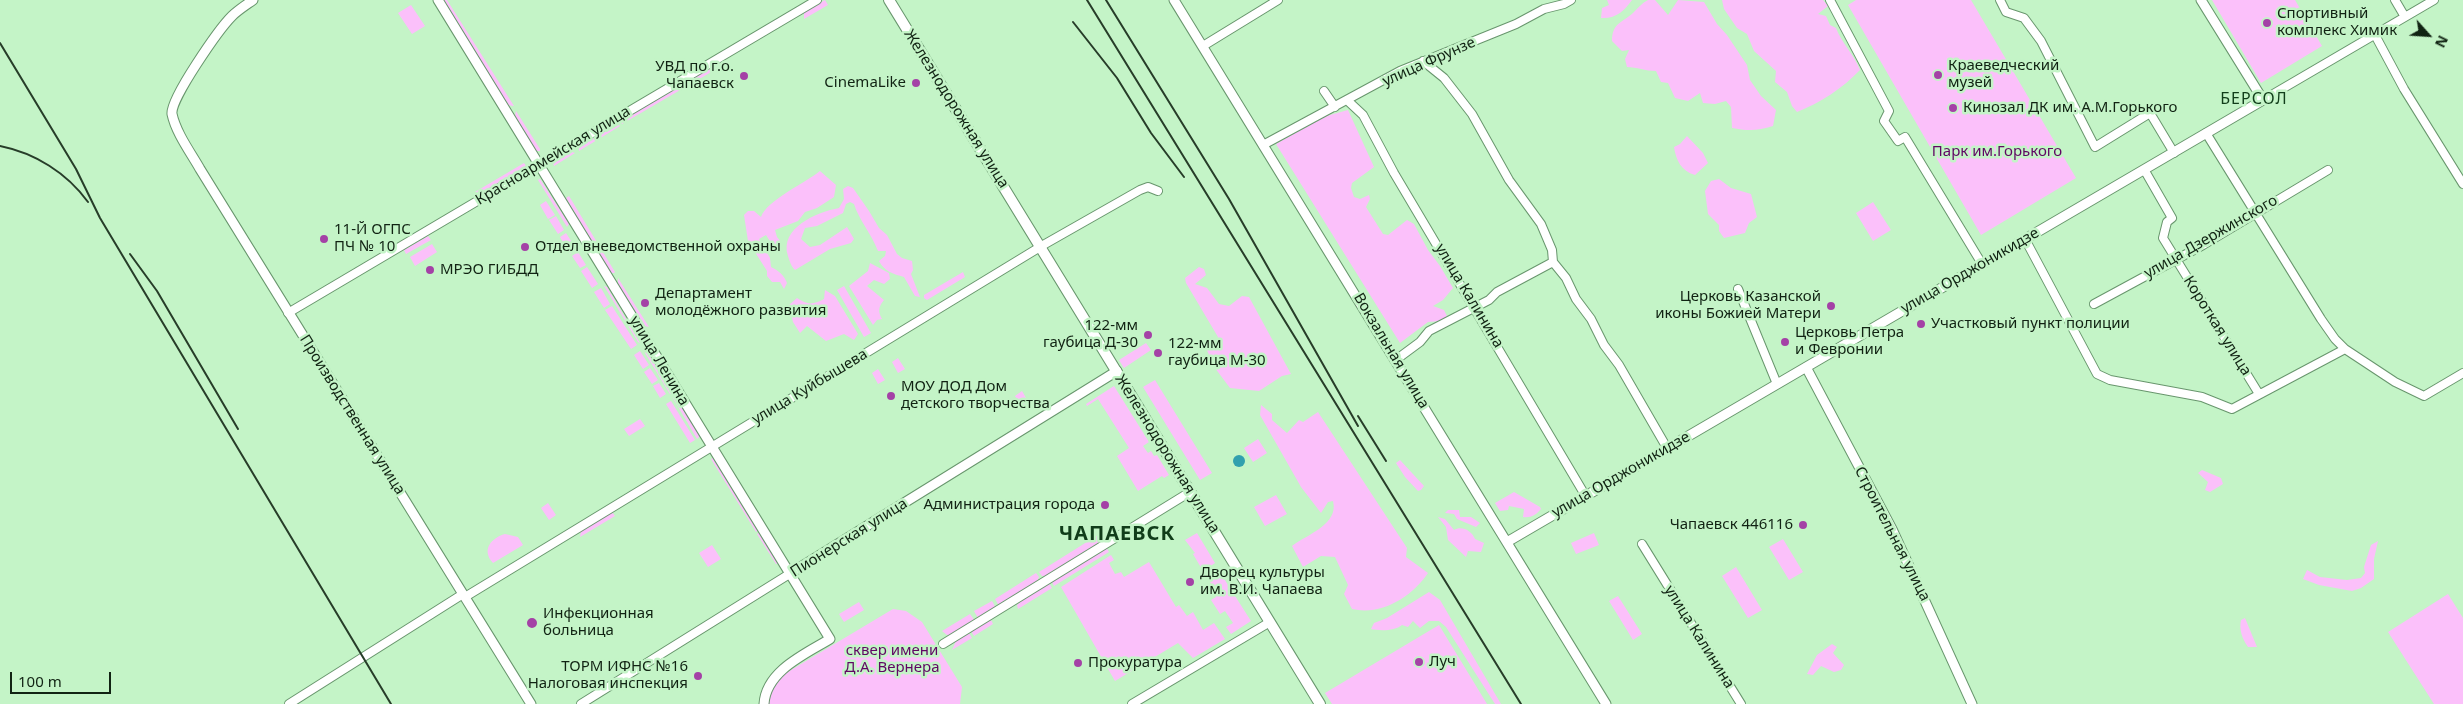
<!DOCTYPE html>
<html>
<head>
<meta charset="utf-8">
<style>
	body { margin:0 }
	#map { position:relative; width:2463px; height:704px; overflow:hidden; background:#c4f4c7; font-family:"Noto Sans",sans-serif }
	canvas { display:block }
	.north { position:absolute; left:2403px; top:10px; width:50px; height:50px; -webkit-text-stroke:4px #c4f4c7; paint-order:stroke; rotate:116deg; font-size:14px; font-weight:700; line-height:20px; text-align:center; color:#112313 }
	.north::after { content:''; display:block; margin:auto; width:18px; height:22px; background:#112313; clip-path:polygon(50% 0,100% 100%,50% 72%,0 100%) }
	.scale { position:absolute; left:10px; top:672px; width:101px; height:22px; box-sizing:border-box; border:2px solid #112313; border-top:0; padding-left:6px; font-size:15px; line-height:18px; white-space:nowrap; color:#112313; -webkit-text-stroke:4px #c4f4c7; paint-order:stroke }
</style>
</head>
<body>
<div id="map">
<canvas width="2463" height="704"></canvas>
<div class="north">N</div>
<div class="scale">100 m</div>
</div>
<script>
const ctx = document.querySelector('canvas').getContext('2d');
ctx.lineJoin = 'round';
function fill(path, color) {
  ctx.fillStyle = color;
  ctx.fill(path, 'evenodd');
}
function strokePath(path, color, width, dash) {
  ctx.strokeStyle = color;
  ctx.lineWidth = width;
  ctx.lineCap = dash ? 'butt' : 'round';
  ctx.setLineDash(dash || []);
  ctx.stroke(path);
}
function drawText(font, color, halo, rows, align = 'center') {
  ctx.font = font + ' "Noto Sans",sans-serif';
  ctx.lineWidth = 5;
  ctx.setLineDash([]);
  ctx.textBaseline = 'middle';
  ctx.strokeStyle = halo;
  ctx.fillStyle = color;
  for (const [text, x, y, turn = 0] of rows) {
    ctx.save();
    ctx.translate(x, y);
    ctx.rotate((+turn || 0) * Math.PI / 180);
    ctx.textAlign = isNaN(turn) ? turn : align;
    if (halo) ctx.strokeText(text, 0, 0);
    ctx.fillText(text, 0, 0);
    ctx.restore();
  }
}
fill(new Path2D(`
	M442 0H447L514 106 507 105Z
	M825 0 828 5 804 19V12Z
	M1607 0H1632C1624 11 1616 19 1601 18L1602 8 1609 5Z
	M1648 0H1655L1668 15 1678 0 1704 2 1717 24 1727 35 1747 65 1750 80 1761 96 1776 110 1773 126C1758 131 1747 131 1732 128L1731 107 1726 101 1715 104 1703 103 1700 93 1688 101 1675 98 1668 83 1661 82 1656 71C1645 71 1637 67 1627 67L1625 59 1629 50 1622 51 1612 41C1612 23 1622 23 1633 13 1638 8 1642 3 1648 0Z
	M1722 0H1823L1828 6 1818 14 1826 16 1830 25 1836 28C1842 44 1854 54 1860 70 1843 88 1820 103 1797 112L1792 106 1787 92 1775 82 1776 71 1754 51 1747 34 1737 28 1724 9Z
	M1856 0H1971L2076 178 1981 235 1848 5Z
	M2212 0H2295L2322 46 2261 83Z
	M411 5 425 26 412 34 398 13Z
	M708 68 713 71 684 88 681 84Z
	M680 84 682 89 622 124 620 120Z
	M1348 110 1374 167 1352 183 1351 188 1354 197 1360 199 1369 195 1370 199 1366 207 1383 234 1388 235 1407 220 1414 224 1428 250 1440 266 1453 288 1443 300 1433 306 1444 310 1447 316 1441 321 1428 322 1400 343 1276 144 1323 117Z
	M516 111 540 149V151H536L515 116Z
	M619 125 620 126 579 151V145L601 131 607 132Z
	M1687 136 1703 153 1708 163 1695 175C1681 171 1676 160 1674 147L1680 144Z
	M569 151 575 153 554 166 552 161Z
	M524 163 526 166 480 195 475 192Z
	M820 171 836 185 834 197 817 208 805 212 798 221 775 230 777 237 782 243V248L775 249 766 235 759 239 770 258 771 267C779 271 784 275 787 283L784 289 780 282H772L767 276V271L748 241 744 215 748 211H754L761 217C767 200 804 184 820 171Z
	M540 179 569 224 567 227 538 180Z
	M1719 179 1731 188 1751 194 1757 217 1749 223 1745 233 1724 238 1719 231V225L1708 214 1705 191 1711 181Z
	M848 186 853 188 869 211 879 228 887 235 897 254 902 258 912 261 913 270 911 274 920 297 915 296 904 277C893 274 884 271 879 261L885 256 886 251H878C871 233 859 220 854 204L850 202 846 204 843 213 817 226 805 228 801 239 810 247 820 245 847 227 854 239 851 243 830 249 795 270C791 266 790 262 788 256 779 228 817 212 839 208L844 199 843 189Z
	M569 196 615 272 614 273H611L566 198Z
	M546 201 555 215 548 219 540 205Z
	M1873 202 1891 230 1873 241 1856 213Z
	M556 216 564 230 558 234 549 220Z
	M566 233 577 250 570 254 560 237Z
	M428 236 431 240 406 254 404 250Z
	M432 244 437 252 415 266 410 257Z
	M578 252 586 265 580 268 572 256Z
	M870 263 889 273 890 279 884 284 874 280 867 286 884 300C878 307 878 312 882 319L877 320 873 325 849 286 868 271Z
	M587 267 598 284 592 288 581 271Z
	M1199 267 1204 269 1206 275 1195 284 1207 288 1219 304 1229 306 1242 296 1249 297 1291 374 1282 376 1259 391 1230 388 1215 368 1206 348 1210 342H1217L1218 337 1186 283 1185 278Z
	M963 272 965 277 927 300 924 298V295Z
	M618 278 649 327 645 326 618 284Z
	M604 286 607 287 640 343 638 342Z
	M844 286 871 333 864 337 837 290Z
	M601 288 610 304 604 308 594 292Z
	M825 290 835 296 858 334 854 340 844 334 826 341 807 326 800 333 793 322 789 305 797 298C807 305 813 305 824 299Z
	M612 306 637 345 631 349 605 310Z
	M1146 343 1151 350 1124 368 1119 360Z
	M642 348H646L672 393 670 394Z
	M640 351 649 365 643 369 634 355Z
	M898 358 905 369 898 373 892 362Z
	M650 368 658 380 652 384 644 372Z
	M878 369 885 380 878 384 872 373Z
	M1155 380 1212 473 1200 480 1143 387Z
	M659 383 666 394 660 398 653 386Z
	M1114 386 1149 442 1143 446 1148 453 1151 451 1154 456 1157 455 1169 475 1164 478 1162 476 1138 491 1117 456 1129 448 1098 399 1087 406 1086 404Z
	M1022 391 1029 403 1021 407 1015 396Z
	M677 397 700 436 697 439 673 398Z
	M671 401 695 440 690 443 666 404Z
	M1261 405 1272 414V420L1287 433 1299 420 1303 422 1318 412 1407 548 1406 557 1428 573C1412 597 1381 616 1352 609L1344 594 1348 585 1335 557 1321 556 1303 567 1292 546C1308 534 1339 524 1333 501L1328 502 1321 513 1301 487 1260 415Z
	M640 419 645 426 629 436 624 429Z
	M1258 439 1267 453 1253 462 1244 448Z
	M713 458 758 530 756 532 711 459Z
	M1400 460 1424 486 1421 490 1418 491 1405 477 1396 463Z
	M2202 470 2221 478 2223 484 2210 492 2205 490 2208 482 2198 473Z
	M1514 492 1540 507 1541 509C1536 515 1531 518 1523 517L1524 509 1509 506 1508 510 1500 511 1495 503Z
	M1276 495 1287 514 1265 526 1254 507Z
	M548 503 556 515 549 520 541 508Z
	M1448 510H1459L1460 517H1471L1480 523 1476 527 1457 519 1454 514 1445 513Z
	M612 512 615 516 580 537 581 531Z
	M1438 517 1445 519 1454 530C1462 525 1472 531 1475 539L1484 543 1481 552 1468 551 1466 557 1448 540 1446 527Z
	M760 532 779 563 776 564 757 534Z
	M1197 533 1215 563 1203 571 1193 554 1195 553 1185 540Z
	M1594 533 1599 545 1576 554 1571 543Z
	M505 534 518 537 523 545 493 563C481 550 491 538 505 534Z
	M1098 535 1101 542 1047 576H1042L1039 572Z
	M1783 539 1803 572 1789 580 1769 547Z
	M2378 541 2374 559V579L2361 588 2352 591 2319 585 2303 579 2307 570 2320 577 2347 580 2361 578 2365 573 2364 567 2371 545Z
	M712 545 721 559 708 567 699 553Z
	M1106 547 1109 552 1054 586 1052 582Z
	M1111 555 1114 560 1109 563 1115 574 1121 572 1124 577 1149 562 1176 607 1179 605 1187 616 1193 612 1203 630 1214 623 1225 639 1193 658 1178 643 1115 681 1061 587Z
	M1736 567 1762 610 1748 618 1722 576Z
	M1036 573 1039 577 1036 584 999 606 995 599Z
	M1221 574 1251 621 1231 634 1226 627 1233 623 1225 611 1220 614 1211 600 1216 597 1210 587 1212 585 1210 582Z
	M1049 583 1052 588 1018 609 1017 605 1020 602Z
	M1429 592 1440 600 1501 704H1495L1446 627 1439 621H1429L1420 628 1413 621 1408 627 1402 625C1395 631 1380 631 1371 629L1374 623 1387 618Z
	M2448 594 2463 618V704H2434L2388 632Z
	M1618 596 1642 634 1633 640 1609 601Z
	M992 601 996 608 978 618 974 611Z
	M859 602 864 610 844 622 839 614Z
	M893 609 906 611 922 622 962 687 960 704H769V693L781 676Z
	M970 614 975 621 951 635H947L942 631Z
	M2245 618 2257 647H2248C2242 638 2239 630 2241 620Z
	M991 620 993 624 974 636 971 631Z
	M1439 625 1487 704H1332L1325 693Z
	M969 633 972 638 952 650 956 641Z
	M1832 644 1837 647 1833 653 1844 665 1841 670 1834 672 1821 666 1813 675 1807 674 1817 655Z`), '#fbc0fa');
fill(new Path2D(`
	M1233 461a6 6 0 1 1 12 0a6 6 0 1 1-12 0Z`), '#31a0ae');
const minor = new Path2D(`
	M1830 0 1889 111 1884 121 1898 141 1905 137 1982 264
	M2000 0 2006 12 2024 18 2041 41 2095 147 2150 113 2174 153
	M2395 0 2405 17
	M2375 35 2404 89 2463 184
	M1203 46 1278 0
	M1423 61 1444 78 1472 114 1509 180 1541 224 1552 250 1553 262 1566 278 1576 299 1591 319 1604 345 1619 365 1667 448
	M1324 91 1335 107
	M2263 100 2434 0
	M1348 101 1363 115 1394 173 1585 495
	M2206 133 2321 319 2335 339 2345 349
	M1263 145 1400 71 1516 24 1544 9 1564 4 1571 0
	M2145 171 2172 218 2167 222 2163 238 2259 394
	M2025 239 2097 374 2110 380 2202 397 2232 409 2345 349 2395 382 2424 396 2463 373
	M1738 289 1777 384
	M2094 304 2203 245 2328 170
	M288 313 817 0
	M1397 359 1420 342 1429 331 1489 300 1497 292 1553 262
	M1642 544 1741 704
	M465 597 1045 244 1140 190 1148 187 1158 191
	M943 644 1190 492
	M289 704 463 594
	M581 704 791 573
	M1132 704 1270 622`);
const tertiary = new Path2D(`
	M253 0C246 5 238 10 232 16 219 29 170 99 172 114 176 133 191 153 200 169L531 704
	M438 0 830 639C805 654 766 671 764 704
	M1174 0 1606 704
	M1806 367 1892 529 1972 704
	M1507 542 2263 100 2201 0
	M791 573 1117 371`);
const secondary = new Path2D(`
	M889 0 1320 704`);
strokePath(minor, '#68966d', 10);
strokePath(tertiary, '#68966d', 11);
strokePath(secondary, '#68966d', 12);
strokePath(minor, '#fff', 8);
strokePath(tertiary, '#fff', 9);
strokePath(secondary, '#fff', 10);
strokePath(new Path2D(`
	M1087 0 1521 704
	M1106 0 1229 199 1358 426
	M1073 22 1117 78 1151 133 1184 177
	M0 43 76 169 100 218 391 704
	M0 146C35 153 67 173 88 202
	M130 254 157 291 238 429
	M1358 416 1386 461`), '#273d29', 2);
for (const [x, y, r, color] of [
	[2267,23,5,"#a441a6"],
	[1938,75,5,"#a441a6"],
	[744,76,5,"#a441a6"],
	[916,83,5,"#a441a6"],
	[1953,108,5,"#a441a6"],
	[324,239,5,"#a441a6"],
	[525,247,5,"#a441a6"],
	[430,270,5,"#a441a6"],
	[645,303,5,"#a441a6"],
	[1831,306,5,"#a441a6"],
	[1921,324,5,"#a441a6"],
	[1148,335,5,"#a441a6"],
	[1785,342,5,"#a441a6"],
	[1158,353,5,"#a441a6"],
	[891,396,5,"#a441a6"],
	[1105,505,5,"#a441a6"],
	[1803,525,5,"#a441a6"],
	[1190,582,5,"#a441a6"],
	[532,623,6,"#a441a6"],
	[1419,662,5,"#a441a6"],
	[1078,663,5,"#a441a6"],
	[698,676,5,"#a441a6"]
]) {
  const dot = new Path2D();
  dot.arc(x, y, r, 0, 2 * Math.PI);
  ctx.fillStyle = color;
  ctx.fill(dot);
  strokePath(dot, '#c4f4c7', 2);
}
drawText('15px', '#112313', '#c4f4c7', [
	["Спортивный",2277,14],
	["комплекс Химик",2277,31],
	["Краеведческий",1948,66],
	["музей",1948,83],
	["УВД по г.о.",734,67,"right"],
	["Чапаевск",734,84,"right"],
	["CinemaLike",906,83,"right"],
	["Кинозал ДК им. А.М.Горького",1963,108],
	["11-Й ОГПС",334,230],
	["ПЧ № 10",334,247],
	["Отдел вневедомственной охраны",535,247],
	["МРЭО ГИБДД",440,270],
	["Департамент",655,294],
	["молодёжного развития",655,311],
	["Церковь Казанской",1821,297,"right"],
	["иконы Божией Матери",1821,314,"right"],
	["Участковый пункт полиции",1931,324],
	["122-мм",1138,326,"right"],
	["гаубица Д-30",1138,343,"right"],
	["Церковь Петра",1795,333],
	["и Февронии",1795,350],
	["122-мм",1168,344],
	["гаубица М-30",1168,361],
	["МОУ ДОД Дом",901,387],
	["детского творчества",901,404],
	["Администрация города",1095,505,"right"],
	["Чапаевск 446116",1793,525,"right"],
	["Дворец культуры",1200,573],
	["им. В.И. Чапаева",1200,590],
	["Инфекционная",543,614],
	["больница",543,631],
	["Луч",1429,662],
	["Прокуратура",1088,663],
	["ТОРМ ИФНС №16",688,667,"right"],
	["Налоговая инспекция",688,684,"right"]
], 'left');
drawText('15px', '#112313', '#c4f4c7', [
	["улица Фрунзе",1429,62,-24],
	["Железнодорожная улица",956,109,58],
	["Красноармейская улица",553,156,-31],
	["улица Дзержинского",2211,237,-30],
	["улица Орджоникидзе",1970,271,-30],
	["улица Калинина",1469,296,59],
	["Короткая улица",2217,326,58],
	["Вокзальная улица",1391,351,59],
	["улица Ленина",659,361,59],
	["улица Куйбышева",810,387,-31],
	["Производственная улица",352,415,58],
	["Железнодорожная улица",1167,454,58],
	["улица Орджоникидзе",1621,475,-30],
	["Строительная улица",1892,534,63],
	["Пионерская улица",849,538,-32],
	["улица Калинина",1699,637,58]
]);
drawText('15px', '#600663', '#c4f4c7', [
	["Парк им.Горького",1997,152],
	["сквер имени",892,651],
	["Д.А. Вернера",892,668]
]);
ctx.letterSpacing = '1px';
drawText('16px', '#113d1a', '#c4f4c7', [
	["БЕРСОЛ",2254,99]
]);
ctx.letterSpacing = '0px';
ctx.letterSpacing = '1px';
drawText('bold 20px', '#113d1a', '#c4f4c7', [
	["ЧАПАЕВСК",1117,534]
]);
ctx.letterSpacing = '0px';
</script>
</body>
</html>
